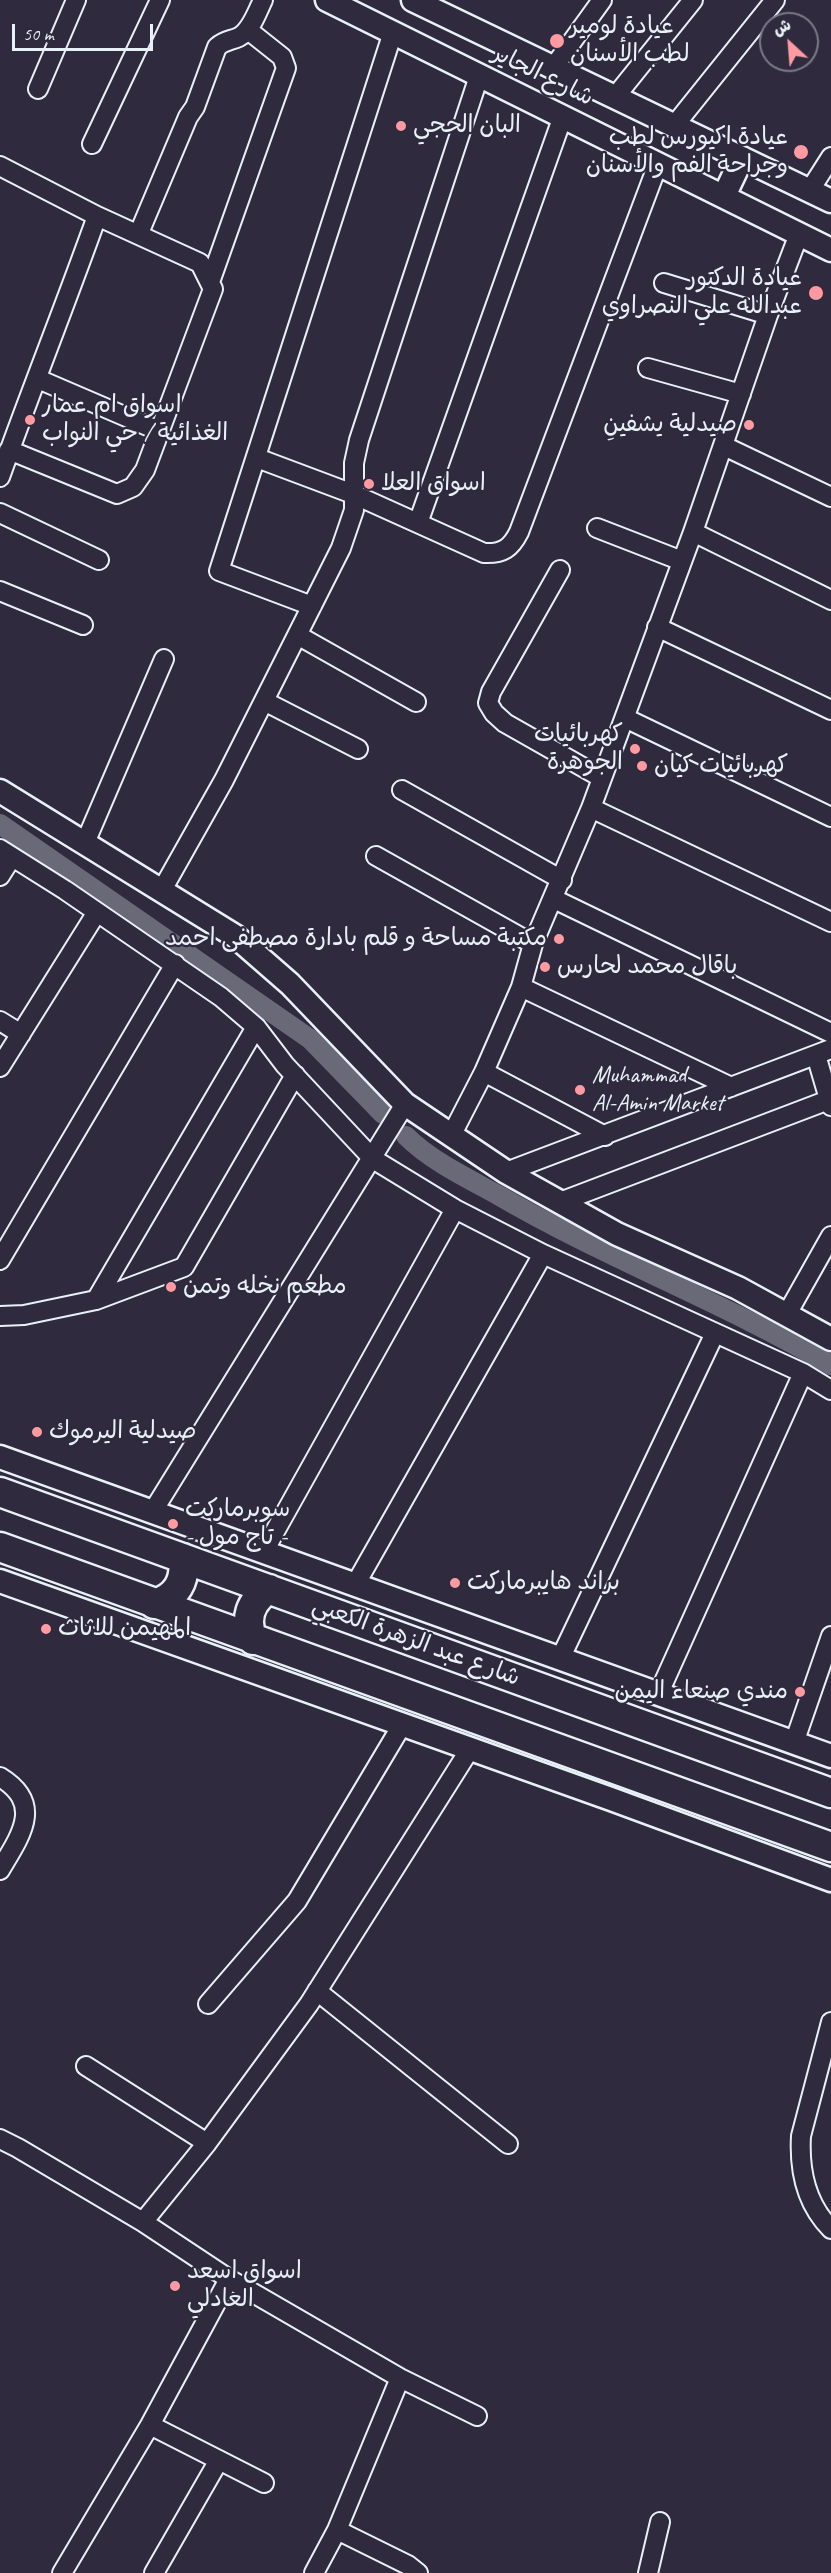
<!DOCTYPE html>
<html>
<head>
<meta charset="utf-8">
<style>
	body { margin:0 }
	#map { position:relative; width:831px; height:2573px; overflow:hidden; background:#2f2a3d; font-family:Caveat,"Playpen Sans Arabic",sans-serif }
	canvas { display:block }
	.north { position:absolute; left:759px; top:12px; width:60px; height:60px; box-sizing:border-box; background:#2f2a3d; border:2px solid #797a88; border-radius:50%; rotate:334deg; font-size:16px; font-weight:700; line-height:24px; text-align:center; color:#e8f1f8 }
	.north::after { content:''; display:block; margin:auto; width:21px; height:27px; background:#ff9aa2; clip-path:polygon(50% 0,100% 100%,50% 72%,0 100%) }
	.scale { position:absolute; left:12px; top:24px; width:141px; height:27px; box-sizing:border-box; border:3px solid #e8f1f8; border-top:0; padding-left:8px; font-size:18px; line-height:21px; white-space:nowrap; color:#e8f1f8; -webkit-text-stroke:4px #2f2a3d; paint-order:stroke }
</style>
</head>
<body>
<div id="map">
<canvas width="831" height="2573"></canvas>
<div class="north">ش</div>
<div class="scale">50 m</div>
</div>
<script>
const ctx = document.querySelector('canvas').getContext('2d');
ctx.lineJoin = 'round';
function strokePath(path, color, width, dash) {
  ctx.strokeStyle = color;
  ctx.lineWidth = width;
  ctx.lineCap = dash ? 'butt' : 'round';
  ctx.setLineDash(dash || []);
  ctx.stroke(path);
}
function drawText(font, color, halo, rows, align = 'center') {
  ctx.font = font + ' Caveat,"Playpen Sans Arabic",sans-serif';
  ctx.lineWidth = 4.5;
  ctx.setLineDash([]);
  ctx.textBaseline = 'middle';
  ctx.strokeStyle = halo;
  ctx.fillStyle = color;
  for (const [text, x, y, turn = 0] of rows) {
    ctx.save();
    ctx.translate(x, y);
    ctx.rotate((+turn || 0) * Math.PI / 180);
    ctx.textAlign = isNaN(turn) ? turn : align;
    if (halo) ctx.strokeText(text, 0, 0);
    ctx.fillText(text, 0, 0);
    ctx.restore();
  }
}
strokePath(new Path2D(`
	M0 824 310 1039 383 1114
	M406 1136C431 1161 467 1178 498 1195 606 1258 723 1302 831 1365`), '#696978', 20);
const minor = new Path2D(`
	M553 68 602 0
	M38 89 76 0
	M615 97 693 0
	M674 126 775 0
	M92 144 160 0
	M0 166 97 216
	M810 190 831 157
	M139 233 188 117 195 107 217 47C225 40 230 41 239 37 251 31 257 12 263 0
	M210 282 286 68 282 57 248 30
	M664 283 768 315
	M648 368 741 394
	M38 379 159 431
	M724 446 831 497
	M257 458 353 494 484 553C503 554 511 548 519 532L658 164
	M0 477C31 390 66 303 97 216L200 263 213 289 145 470 133 487 117 494 9 450
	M0 513 99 560
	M418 523 563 116
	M597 528 682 561
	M693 532 831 600
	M560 570 491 692 488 703 494 713 505 723 602 778
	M0 591 83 625
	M312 606 219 571 393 32
	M657 627 831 710
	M299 636 416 702
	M264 701 358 749
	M625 718 831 817
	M402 790 562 880
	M591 808 831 922
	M85 843 164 659
	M0 849 65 890 221 997 256 1027 285 1065 373 1159 455 1209 543 1254 803 1373 831 1390
	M376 856 533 944
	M0 876 12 857
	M162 890 224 780 341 548 354 510V463L359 440 479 76
	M554 899 831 1033
	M521 987 731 1087
	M0 1021 21 1034
	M816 1055 831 1106
	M0 1067 97 912
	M484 1072 605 1136
	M452 1134 484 1072 521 987 533 944 591 808 693 532 768 315 799 234
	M506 1172 831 1049
	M560 1202 831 1099
	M0 1260 175 964
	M96 1300 256 1027
	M787 1314 831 1236
	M0 1316 24 1315 96 1300 184 1267 295 1075
	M153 1511 405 1104
	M264 1551 455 1209
	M355 1585 543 1254
	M560 1659 715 1333
	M658 1695 803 1373
	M794 1743 831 1636
	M0 1777C44 1804 21 1835 0 1870
	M317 1991 508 2144
	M208 2004 297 1901 402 1725
	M831 2022 801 2136C799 2171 806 2204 831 2229
	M86 2066 207 2143
	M0 2139 18 2148 143 2222 229 2279 400 2378 477 2416
	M143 2222 207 2143 309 2004 470 1749
	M150 2425 264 2483
	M337 2530 408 2565 418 2573
	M62 2573 150 2425 229 2279
	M154 2573 219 2460
	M314 2573 337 2530 400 2378
	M648 2573 660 2522`);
const tertiary = new Path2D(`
	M327 0 831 250
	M413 0 831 201
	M724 196 742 158
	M0 791 235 936 290 984 405 1104 506 1172 617 1234 738 1288 831 1339
	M0 1457 831 1756
	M0 1581 611 1799 831 1880`);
const primary = new Path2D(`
	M0 1492 831 1793
	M0 1547 831 1847
	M154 1604C177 1597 186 1581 183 1558
	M253 1640C244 1619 250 1601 269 1589`);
strokePath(minor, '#e8f1f8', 22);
strokePath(tertiary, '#e8f1f8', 27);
strokePath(primary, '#e8f1f8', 33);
strokePath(minor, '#2f2a3d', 18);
strokePath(tertiary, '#2f2a3d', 22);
strokePath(primary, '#2f2a3d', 28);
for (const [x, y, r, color] of [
	[557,41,8,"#ff9aa2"],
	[401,126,6,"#ff9aa2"],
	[801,152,8,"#ff9aa2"],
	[816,293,8,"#ff9aa2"],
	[30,420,6,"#ff9aa2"],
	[749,425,6,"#ff9aa2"],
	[369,484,6,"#ff9aa2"],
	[635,749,6,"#ff9aa2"],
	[642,766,6,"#ff9aa2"],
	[559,939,6,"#ff9aa2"],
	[545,967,6,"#ff9aa2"],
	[580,1090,6,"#ff9aa2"],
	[171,1287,6,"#ff9aa2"],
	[37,1432,6,"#ff9aa2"],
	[173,1524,6,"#ff9aa2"],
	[455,1583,6,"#ff9aa2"],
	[46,1629,6,"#ff9aa2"],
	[800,1692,6,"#ff9aa2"],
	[175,2286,6,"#ff9aa2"]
]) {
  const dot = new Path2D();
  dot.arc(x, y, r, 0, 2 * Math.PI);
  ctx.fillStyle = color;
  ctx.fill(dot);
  strokePath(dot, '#2f2a3d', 2);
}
drawText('24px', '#e8f1f8', '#2f2a3d', [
	["عيادة لومير",570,27],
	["لطب الأسنان",570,55],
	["البان الحجي",413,126],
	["عيادة اكيورس لطب",788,138,"right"],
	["وجراحة الفم والأسنان",788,166,"right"],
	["عيادة الدكتور",802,279,"right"],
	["عبدالله علي النصراوي",802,307,"right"],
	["اسواق ام عمار",42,406],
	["الغذائية / حي النواب",42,434],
	["صيدلية يشفينِ",737,425,"right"],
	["اسواق العلا",381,484],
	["كهربائيات",623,735,"right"],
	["الجوهرة",623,763,"right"],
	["كهربائيات كيان",654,766],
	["مكتبة مساحة و قلم بادارة مصطفى احمد",547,939,"right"],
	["باقال محمد لحارس",557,967],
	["Muhammad",592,1076],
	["Al-Amin Market",592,1104],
	["مطعم نخله وتمن",183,1287],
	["صيدلية اليرموك",49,1432],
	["سوبرماركت",185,1510],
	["- تاج مول -",185,1538],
	["براند هايبرماركت",467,1583],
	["المهيمن للاثاث",58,1629],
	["مندي صنعاء اليمن",788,1692,"right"],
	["اسواق اسعد",187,2272],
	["العادلي",187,2300]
], 'left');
drawText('24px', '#e8f1f8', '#2f2a3d', [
	["شارع الجاير",543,76,26],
	["شارع عبد الزهرة الكعبي",416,1642,20]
]);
</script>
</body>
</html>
